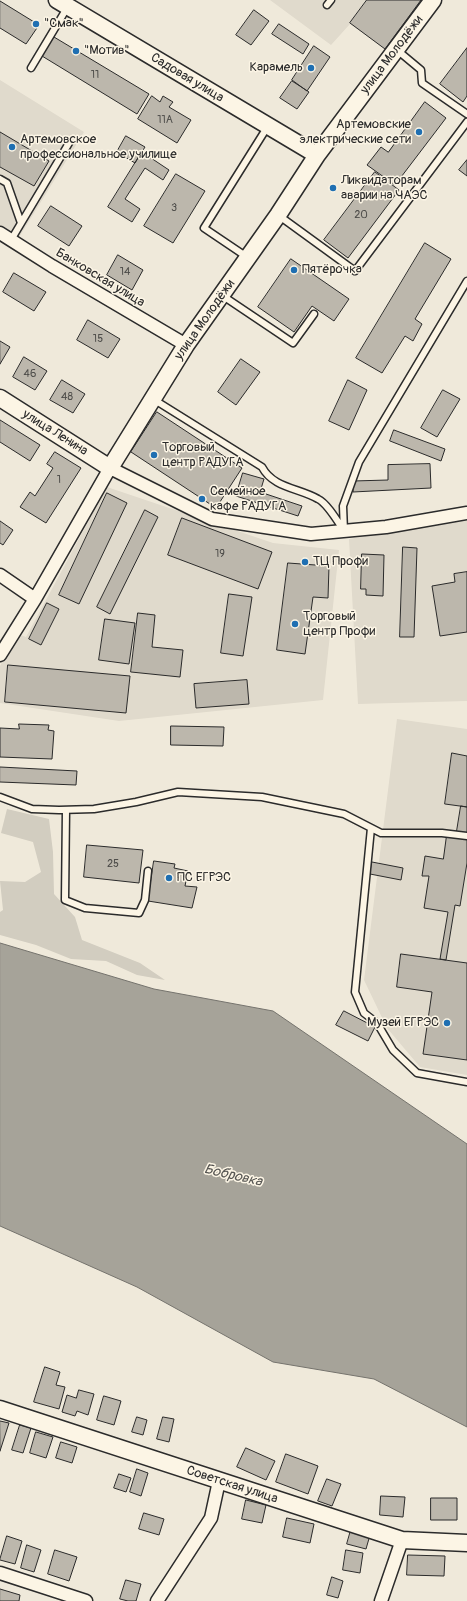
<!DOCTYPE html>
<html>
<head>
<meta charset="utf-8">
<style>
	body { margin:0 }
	canvas { display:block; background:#efe9da }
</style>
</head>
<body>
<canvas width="467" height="1601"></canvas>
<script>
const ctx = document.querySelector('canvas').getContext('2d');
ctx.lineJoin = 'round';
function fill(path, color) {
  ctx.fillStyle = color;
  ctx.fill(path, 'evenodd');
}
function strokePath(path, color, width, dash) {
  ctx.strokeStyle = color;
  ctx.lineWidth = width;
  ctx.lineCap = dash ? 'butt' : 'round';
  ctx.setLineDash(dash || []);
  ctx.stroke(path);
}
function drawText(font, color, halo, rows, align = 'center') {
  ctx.font = font + ' Pangolin,sans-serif';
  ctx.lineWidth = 3;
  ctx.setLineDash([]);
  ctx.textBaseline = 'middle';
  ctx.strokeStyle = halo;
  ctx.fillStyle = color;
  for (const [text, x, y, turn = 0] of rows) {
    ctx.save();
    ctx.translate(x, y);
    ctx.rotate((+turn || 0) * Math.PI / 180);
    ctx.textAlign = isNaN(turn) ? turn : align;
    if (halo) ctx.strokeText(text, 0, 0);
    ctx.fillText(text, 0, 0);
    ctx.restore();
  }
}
fill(new Path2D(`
	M270 0H421L385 49 350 24 331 45Z
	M0 80 84 132 18 239 0 228Z
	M107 487 273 543 339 550 323 700 119 721 0 703V666L18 634 26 637Z
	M467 518V701L358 704 349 539Z
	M397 719 467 729V1075L420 1067 387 1028 364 980Z`), '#e0dacc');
fill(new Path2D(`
	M7 809 49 819 53 852 54 894 75 917 82 940 140 963 165 980 137 975 106 961 71 959 36 945 0 935V912L3 910 0 881 25 882 41 872 33 842 1 833Z`), '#d2cdc0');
const water = new Path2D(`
	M0 943 154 989 273 1011 467 1144V1427L374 1379 273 1362 137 1287 0 1226Z`);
fill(water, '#a6a399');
strokePath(water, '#75736d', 1);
const building = new Path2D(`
	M367 0H421L385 49 350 23Z
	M0 1 39 25 26 44 0 28Z
	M254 10 269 21 251 45 236 35Z
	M279 24 309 44 303 54 272 34Z
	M54 37 149 94 137 114 42 56Z
	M314 46 330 57 307 91 292 80Z
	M467 48V96L463 102 440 84Z
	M292 81 309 92 297 109 280 98Z
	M152 96 160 102 163 96 173 102 169 107 191 120 177 143 138 119Z
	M425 102 446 118 395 185 367 165 381 147 388 152Z
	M0 132 49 161 34 186 0 167Z
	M126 136 145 147 135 163 117 152Z
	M142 152 169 170 163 180 145 168 125 199 140 209 132 222 108 207Z
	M467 160V176L459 170Z
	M375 172 399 190 348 258 324 240Z
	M176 174 205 191 173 243 144 226Z
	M51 206 82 226 69 246 38 226Z
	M425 243 451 259 415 319 422 324 413 341 405 336 382 373 356 358Z
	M118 255 143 270 132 290 107 275Z
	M291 259 349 299 334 321 312 306 294 332 258 307Z
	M14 273 46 292 34 311 3 292Z
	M88 320 120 339 108 358 77 340Z
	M0 341 10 347 0 364Z
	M24 357 47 371 35 390 13 377Z
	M241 359 260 372 236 405 218 392Z
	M62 380 85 394 73 413 50 400Z
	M348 380 367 390 349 430 329 421Z
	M443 390 460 399 437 437 421 428Z
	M157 412 242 468 216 508 131 452Z
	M0 420 40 445 30 461 0 442Z
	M394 430 445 449 441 461 390 441Z
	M55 452 81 468 46 523 20 507 30 492 35 496 53 468 47 464Z
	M430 464 431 488 353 492V481L388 480V465Z
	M243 473 264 479 260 492 302 506 298 516 236 496Z
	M107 493 127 503 79 604 59 595Z
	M145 510 158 517 110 614 97 607Z
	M182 518 272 552 258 589 168 555Z
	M0 521 13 530 3 545 0 543Z
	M403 547 417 548 414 637H400Z
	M362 554 384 555 383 596 366 595V589H361Z
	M288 563 329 566 328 598 313 597 305 654 277 650Z
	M467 572V632L440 636 432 586 455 582 454 574Z
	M229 594 252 597 243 656 221 653Z
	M47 603 59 609 41 645 29 639Z
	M138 613 155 615 152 647 183 650 180 677 131 672Z
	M105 619 135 623 129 664 99 660Z
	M8 665 130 676 126 713 5 702Z
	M247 680 249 704 196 708 194 684Z
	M19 724 49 725 48 730 54 731 52 759 0 757V728L19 729Z
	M171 726 224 727 223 746 171 745Z
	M452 753 467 756V807L445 804Z
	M0 767 77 771 76 785 0 782Z
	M461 806 467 807V839L456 837Z
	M447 835 467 839V863L460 906 455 905 446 960 440 959 448 912 424 908 429 876H422L425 856 443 859Z
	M87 845 143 850 139 883 84 877Z
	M154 861 175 864 174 868 188 871 185 886 197 887 192 908 148 901Z
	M372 862 403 868 401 880 370 874Z
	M401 954 467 963V1060L423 1054 432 992 397 987Z
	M344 1011 375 1027 368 1041 336 1025Z
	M45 1367 60 1372 56 1385 65 1387 59 1409 34 1402Z
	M79 1390 94 1394 88 1415 77 1411 75 1416 62 1412 67 1395 76 1398Z
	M104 1396 121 1401 114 1425 97 1420Z
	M137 1417 147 1420 143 1435 132 1432Z
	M163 1417 174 1419 169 1442 157 1439Z
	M0 1421 9 1423 0 1451Z
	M20 1425 31 1428 23 1453 12 1450Z
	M36 1432 53 1437 46 1458 30 1453Z
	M61 1442 77 1447 72 1463 56 1458Z
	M246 1448 275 1461 266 1480 237 1467Z
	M286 1454 318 1466 308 1494 276 1482Z
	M137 1469 148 1473 141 1496 130 1492Z
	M119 1474 131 1478 126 1492 114 1488Z
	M327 1479 341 1484 332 1506 318 1501Z
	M381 1496 405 1497 403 1517 380 1515Z
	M431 1498H457V1520H431Z
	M246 1500 266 1505 262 1523 242 1519Z
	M144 1513 164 1519 159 1535 139 1529Z
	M287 1518 314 1524 310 1543 283 1537Z
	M351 1530 370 1535 366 1549 347 1544Z
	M7 1536 22 1541 15 1564 0 1560Z
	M27 1545 41 1550 34 1572 21 1568Z
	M55 1550 77 1557 69 1581 48 1574Z
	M346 1550 363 1553 360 1573 343 1570Z
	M408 1555 445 1556 444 1576 407 1575Z
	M332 1577 343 1581 338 1598 327 1595Z
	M126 1580 141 1584 136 1601H128L120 1599Z
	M0 1589 20 1595 19 1601H0Z`);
fill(building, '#bcb7ac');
strokePath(building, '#2b2b2b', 1);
const lane = new Path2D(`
	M327 5 331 0
	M397 50 421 70 422 83 467 114
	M31 68 67 8
	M0 179 7 183 21 223
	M278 215 355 271 467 122
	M11 240 69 143
	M247 257 204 228 268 126
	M223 296 293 343 314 314
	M153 399 262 467C273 488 299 488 318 499 327 503 338 522 344 531
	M344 531 343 506 359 462 467 281
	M0 797 32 809 59 810 94 809 136 802 178 792 262 797 344 814 381 833H442L467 836
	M66 810 65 900 85 908 139 913 145 900 148 871
	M371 828 355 992 364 1013 377 1023 393 1050 417 1073 467 1082`);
const street = new Path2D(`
	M0 233 52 266 186 345
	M0 575 35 599
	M0 655 35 599 110 468 212 519 311 534 386 527 467 513
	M0 1573 86 1601
	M157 1601 211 1518 219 1481
	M381 1601 402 1540`);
const secondary = new Path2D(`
	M57 0 317 155
	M0 398 110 468 186 345 278 215 317 155 433 0
	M0 1409 402 1540 467 1543`);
strokePath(lane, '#2b2b2b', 9);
strokePath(street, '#2b2b2b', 15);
strokePath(secondary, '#2b2b2b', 19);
strokePath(lane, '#fcf5e5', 6);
strokePath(street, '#fcf5e5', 12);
strokePath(secondary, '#fcf5e5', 16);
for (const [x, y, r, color] of [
	[36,24,4,"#1f6fb2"],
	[76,51,4,"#1f6fb2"],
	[311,68,4,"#1f6fb2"],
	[419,132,4,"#1f6fb2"],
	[12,147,4,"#1f6fb2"],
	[333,188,4,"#1f6fb2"],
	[294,270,4,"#1f6fb2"],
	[154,455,4,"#1f6fb2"],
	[202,499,4,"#1f6fb2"],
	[305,562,4,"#1f6fb2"],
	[295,624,4,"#1f6fb2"],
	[169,878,4,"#1f6fb2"],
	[447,1023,4,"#1f6fb2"]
]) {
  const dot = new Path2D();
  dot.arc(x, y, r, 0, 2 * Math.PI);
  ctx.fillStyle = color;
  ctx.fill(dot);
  strokePath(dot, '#fcf5e5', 1.5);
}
drawText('11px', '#4f4e4b', null, [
	["11",95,75],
	["11А",165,120],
	["3",174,208],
	["20",361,215],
	["14",125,272],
	["15",98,339],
	["46",30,374],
	["48",67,397],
	["1",59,480],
	["19",220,554],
	["25",113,864]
]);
drawText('13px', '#2b2b2b', '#fcf5e5', [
	["\"Смак\"",44,24],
	["\"Мотив\"",84,51],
	["Карамель",303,68,"right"],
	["Артемовские",411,125,"right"],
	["электрические сети",411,140,"right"],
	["Артемовское",20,140],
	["профессиональное училище",20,155],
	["Ликвидаторам",341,181],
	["аварии на ЧАЭС",341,196],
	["Пятёрочка",302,270],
	["Торговый",162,448],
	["центр РАДУГА",162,463],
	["Семейное",210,492],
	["кафе РАДУГА",210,507],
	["ТЦ Профи",313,562],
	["Торговый",303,617],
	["центр Профи",303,632],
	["ПС ЕГРЭС",177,878],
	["Музей ЕГРЭС",439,1023,"right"]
], 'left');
drawText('13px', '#2b2b2b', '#fcf5e5', [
	["улица Молодёжи",392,55,-53],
	["Садовая улица",187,78,31],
	["Банковская улица",100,278,31],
	["улица Молодёжи",205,320,-55],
	["улица Ленина",55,433,32],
	["Советская улица",232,1485,18]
]);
drawText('italic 14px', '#565552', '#fcf5e5', [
	["Бобровка",233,1176,13]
]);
</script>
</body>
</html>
